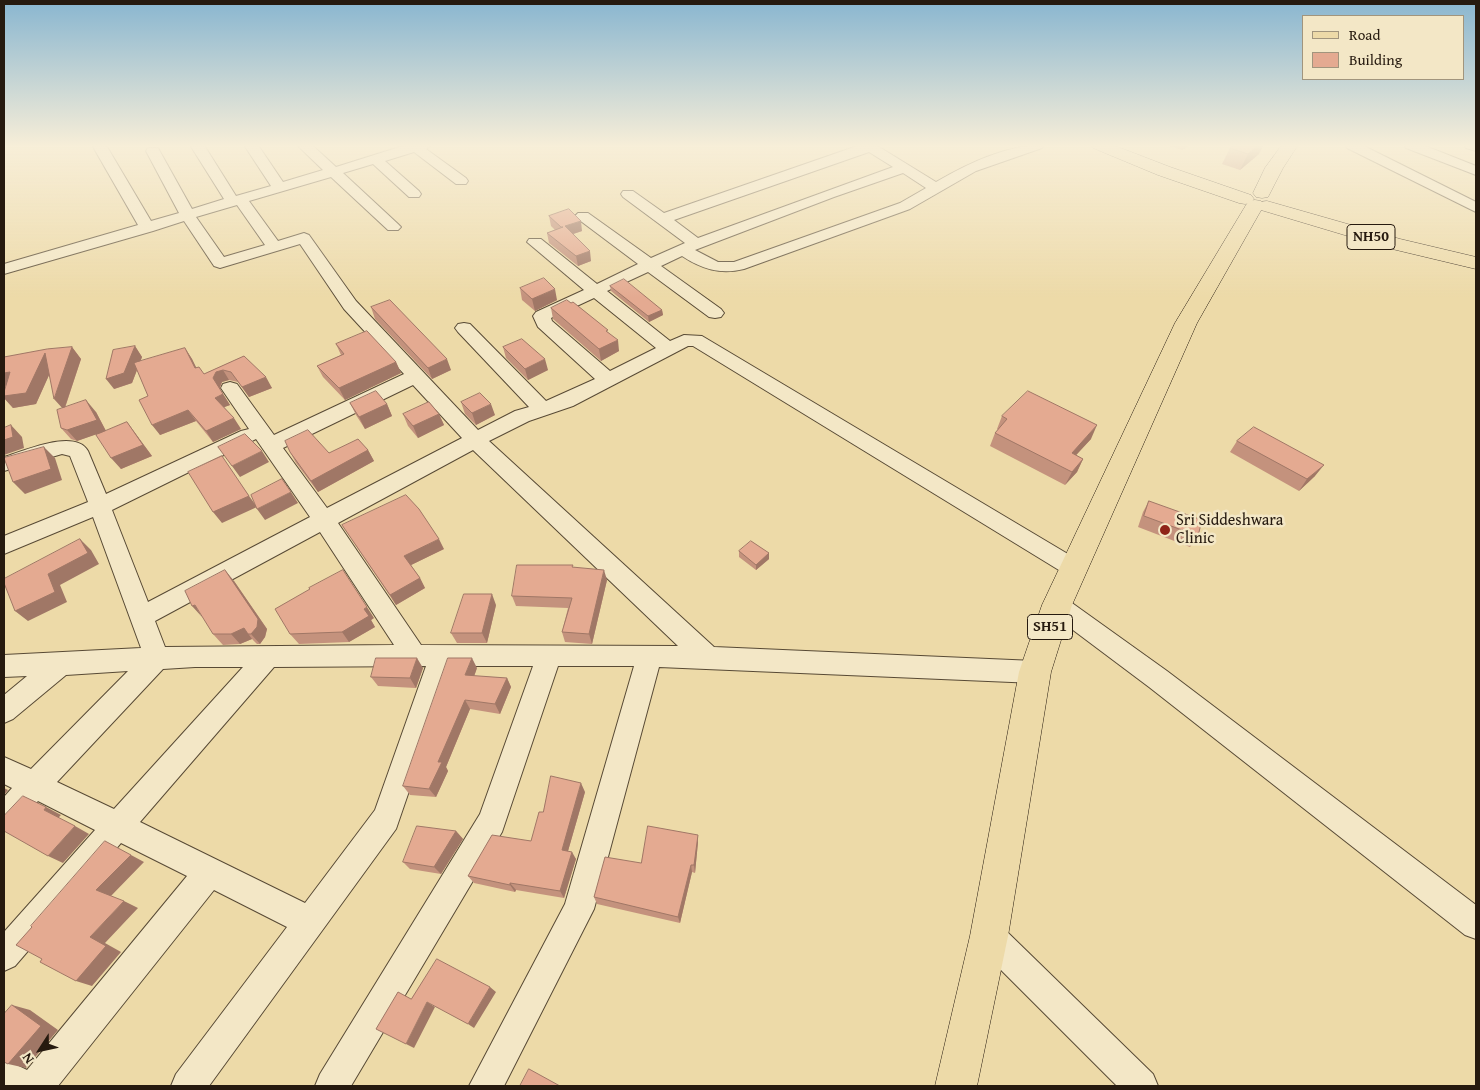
<!DOCTYPE html>
<html>
<head>
<meta charset="utf-8">
<style>
	body { margin:0 }
	#map { position:relative; width:1480px; height:1090px; overflow:hidden; background:#eddaa8; font-family:"Gentium Book Plus",serif }
	canvas { display:block }
	.frame { position:absolute; inset:0; border:5px solid #261a0f; pointer-events:none }
	.legend { position:absolute; left:1302px; top:15px; width:162px; height:65px; box-sizing:border-box; background:#f3e7c6; border:1px solid #a1957d; margin:0; padding:6px 9px; list-style:none; font-size:15px; color:#261a0f }
	.legend li { display:flex; align-items:center; gap:10px; height:25px }
	.legend b { width:25px; border:1px solid #a1957d }
	.north { position:absolute; left:15px; top:1025px; width:50px; height:50px; -webkit-text-stroke:4px #f3e7c6; paint-order:stroke; rotate:235deg; font-size:14px; font-weight:700; line-height:20px; text-align:center; color:#261a0f }
	.north::after { content:''; display:block; margin:auto; width:18px; height:22px; background:#261a0f; clip-path:polygon(50% 0,100% 100%,50% 72%,0 100%) }
</style>
</head>
<body>
<div id="map">
<canvas width="1480" height="1090"></canvas>
<div class="frame"></div>
<ul class="legend">
<li><b style="height:6px;background:#eddaa8"></b>Road</li>
<li><b style="height:14px;background:#e4aa91"></b>Building</li>
</ul>
<div class="north">N</div>
</div>
<script>
const ctx = document.querySelector('canvas').getContext('2d');
ctx.lineJoin = 'round';
function strokePath(path, color, width, dash) {
  ctx.strokeStyle = color;
  ctx.lineWidth = width;
  ctx.lineCap = dash ? 'butt' : 'round';
  ctx.setLineDash(dash || []);
  ctx.stroke(path);
}
function fill(path, color) {
  ctx.fillStyle = color;
  ctx.fill(path, 'evenodd');
}
function drawText(font, color, halo, rows, align = 'center') {
  ctx.font = font + ' "Gentium Book Plus",serif';
  ctx.lineWidth = 5;
  ctx.setLineDash([]);
  ctx.textBaseline = 'middle';
  ctx.strokeStyle = halo;
  ctx.fillStyle = color;
  for (const [text, x, y, turn = 0] of rows) {
    ctx.save();
    ctx.translate(x, y);
    ctx.rotate((+turn || 0) * Math.PI / 180);
    ctx.textAlign = isNaN(turn) ? turn : align;
    if (halo) ctx.strokeText(text, 0, 0);
    ctx.fillText(text, 0, 0);
    ctx.restore();
  }
}
const minor = new Path2D(`
	M92 145H106L151 221 179 213 146 151 148 148H158L192 209 224 199 190 145H204L236 196 271 186 244 145H258L283 182 323 170 297 145H312L336 167 406 145H431L426 149 466 178 468 181 466 184H456L414 152 385 161 419 191 421 194 419 197H409L373 164 343 173 398 224 401 227 398 230H388L331 177 249 201 278 241 304 233 309 235 356 301 478 430 515 411 529 407 458 332 455 328 458 324 464 323 470 324 546 401 595 379 538 327 533 316 536 312 584 290 527 242 529 239H541L597 284 638 264 578 219 575 216 578 213H588L651 258 685 243 623 197 621 194 623 191H633L664 213 860 145H876L936 182C969 163 1006 145 1044 145L1042 148 976 171 910 209 744 269C720 275 702 269 682 256L661 266 721 309 724 313 721 317 715 318 709 317 648 272 607 291 670 341 684 335 702 336 1083 563 1087 569 1083 575 1075 578 1067 575 693 346H688L573 406 529 421 489 441 714 647 1035 661 1044 664 1048 672 1044 680 1035 683 659 667 594 909 504 1086H469L565 904 634 666H558L502 832 351 1086H315L320 1074 480 814 533 666H452L396 829 209 1086H171L176 1074 287 927 214 890 58 1086H4V1059L27 1070 187 876 121 843 15 966 4 971V932L95 830 38 801 14 827 4 831V797L12 788 4 784V757L31 769 128 671 66 675 13 719 4 723V695L27 676 4 677V655L141 648 93 517 4 554V536L88 502 70 456 62 454 4 471V457C24 451 75 428 88 451L106 494 241 431 249 429 221 388 223 384 230 382 237 384 274 435 404 374 344 309 300 244 220 268 214 266 184 221 153 231 4 274V264L138 225ZM869 152 893 167 698 238 674 220ZM903 173 926 188 900 203 734 262H718L695 250 834 197ZM237 205 265 245 224 257 196 217ZM594 298 656 348 610 371 552 321 551 318ZM413 385 462 438 327 508 283 448ZM256 439 310 517 148 602 112 510ZM473 450 678 646 421 645 338 523ZM320 532 394 645 165 647 155 621ZM426 666 375 810 305 903 140 822 274 667ZM195 667H243L114 809 57 782 163 669Z
	M1345 145H1362L1476 202V212L1347 148Z
	M1404 145H1423L1476 166V175L1406 148Z
	M1464 145H1476V151L1466 148Z
	M1057 595 1065 598 1167 671 1476 905V939L1465 935 1149 687 1049 612 1045 605 1049 598Z
	M989 920 1000 925 1153 1074 1158 1086H1117L978 947 973 936 978 925Z`);
const major = new Path2D(`
	M1282 145H1298L1283 168 1268 197 1262 198 1256 197 1253 193 1265 168Z
	M1255 200 1261 201 1264 205 1197 323 1072 605 1051 672 1008 936 977 1086H935L970 936 1019 672 1042 605 1175 323 1246 205 1249 201Z`);
const highway = new Path2D(`
	M1091 145H1113L1170 167 1251 195 1254 199 1251 203 1245 204 1239 203 1158 175 1093 148Z
	M1267 201 1400 239 1476 257V269L1388 248 1261 210 1258 206 1261 202Z`);
strokePath(minor, '#584a35', 2);
strokePath(major, '#261a0f', 1);
strokePath(highway, '#261a0f', 1);
fill(minor, '#f3e7c6');
fill(major, '#eddaa8');
fill(highway, '#eddaa8');
fill(new Path2D(`
	M1166 145H1190L1182 150Z
	M1230 148 1259 154 1240 170 1222 164Z
	M549 216 582 231 573 234 591 261 578 266 549 243 547 233 555 230 551 226Z
	M610 286 662 310 663 315 649 322 611 291Z
	M520 288 557 300 535 311 522 300Z
	M371 307 451 370 432 379 375 319Z
	M551 308 608 332 619 351 601 361 553 319Z
	M336 344 396 362 401 373 345 400 323 377 317 366 341 355Z
	M135 346 142 357 140 362 185 348 192 359 196 368 204 374 244 356 272 388 249 397 238 382 229 380 222 382 220 389 230 405 224 407 241 429 213 442 196 421 160 435 148 396 137 370 132 383 114 389Z
	M72 347 81 359 65 408 96 412 106 431 127 422 152 456 121 469 99 433 77 441 71 439 61 428 63 408 49 375 36 404 13 408 4 398V392L6 386H4V357Z
	M503 347 548 370 528 380 506 358Z
	M461 402 495 415 476 425 465 414Z
	M350 403 387 404 392 416 365 429 356 415Z
	M403 414H439L444 425 418 438 408 426Z
	M1002 416 1091 439 1076 455 1083 459 1077 472 1065 485 990 446 995 433 998 430 997 429Z
	M1237 441 1315 476 1299 491 1230 452Z
	M368 450 374 461 318 492 296 463 290 452 329 453Z
	M1149 501 1198 536 1190 547 1138 527 1143 512Z
	M342 525 444 549 411 565 420 578 425 588 396 605Z
	M739 551 769 553V559L756 570 739 557Z
	M574 567 607 580 592 644 565 642 562 632 568 608 516 606 512 596Z
	M234 581 267 629 265 637 260 644H257L252 639 240 644 223 645 213 634Z
	M496 605 487 643H457L451 633Z
	M374 618 371 620 375 627 349 642 299 644 290 634Z
	M423 668 416 688 378 686 371 677Z
	M477 668 474 676 507 678 511 687 500 714 470 709 446 767 448 771 436 797 410 795 403 786Z
	M585 792 568 851 576 859 564 898 516 890 515 892 474 883 468 876 531 841 543 812Z
	M456 831 463 839 441 874 410 869 403 862Z
	M698 835V842L695 873 692 872 680 923 597 904 594 897 641 863Z`), '#c4927d');
fill(new Path2D(`
	M1185 145H1190L1182 150Z
	M1259 145H1264L1259 154 1240 170 1248 154Z
	M581 221 582 231 567 236 565 226Z
	M590 251 591 261 578 266 576 256Z
	M555 289 557 300 535 311 532 299Z
	M662 310 663 315 649 322 648 316Z
	M618 340 619 351 601 361 599 349Z
	M135 346 142 357 132 383 114 389 106 379Z
	M72 347 81 359 64 410 54 399Z
	M185 348 192 359 202 379 195 368Z
	M45 353 54 364 36 404 13 408 4 398V396Z
	M447 359 451 370 432 379 428 368Z
	M545 359 548 370 528 380 525 369Z
	M396 362 401 373 345 400 339 388Z
	M223 370 229 380 222 382 219 389 213 378 216 372Z
	M10 372 20 383 4 386V373Z
	M266 377 272 388 249 397 242 387Z
	M223 394 230 405 222 408 215 398Z
	M86 400 96 412 106 431 77 441 67 430Z
	M387 404 392 416 365 429 359 417Z
	M491 404 495 415 476 425 472 413Z
	M188 410 196 421 160 435 152 425Z
	M439 414 444 425 418 438 413 426Z
	M234 418 241 429 213 442 206 431Z
	M127 422 152 456 121 469 111 458Z
	M11 425 22 437 24 448 4 455V440Z
	M1097 425 1091 439 1066 466 1072 453Z
	M44 447 55 458 62 480 25 494 13 482Z
	M368 450 374 461 318 492 311 481Z
	M262 451 269 462 240 477 232 466Z
	M1083 459 1077 472 1065 485 1072 472Z
	M1324 465 1315 476 1299 491 1307 479Z
	M229 468 257 507 222 523 213 512Z
	M291 492 298 503 265 520 257 509Z
	M80 539 91 550 99 564 60 585 67 602 28 621 15 611Z
	M439 539 444 549 409 566 404 556Z
	M769 553V559L756 570V565Z
	M225 570 234 581 267 629 265 637 260 644 251 634Z
	M604 570 607 580 592 644 589 634Z
	M420 578 425 588 396 605 390 595Z
	M492 594 496 605 487 643 482 633Z
	M195 605 202 617 192 606Z
	M367 607 374 618 371 620 375 627 349 642 342 632 364 609Z
	M244 628 252 639 240 644 231 634Z
	M417 658 423 668 416 688 410 678Z
	M472 658 477 668 471 685 465 675Z
	M507 678 511 687 500 714 495 704Z
	M465 700 470 709 446 767 448 771 436 797 429 789 438 762Z
	M581 783 585 792 566 858 562 850Z
	M4 788 8 790 4 795Z
	M46 807 61 815 58 818 44 810Z
	M75 826 89 834 63 863 48 856Z
	M456 831 463 839 441 874 434 867Z
	M698 835V842L695 873 694 865Z
	M572 852 576 859 564 898 560 891Z
	M131 855 144 862 110 897 96 890Z
	M691 865 692 872 680 923 678 917Z
	M510 883 516 890 515 892 510 885Z
	M124 901 138 908 105 943 121 952 92 986 76 981 90 937Z
	M490 987 496 992 474 1028 468 1024Z
	M427 1002 435 1007 414 1048 406 1044Z
	M12 1005 30 1010 58 1030 26 1068 8 1064Z`), '#a07766');
const building = new Path2D(`
	M1234 145H1259L1248 154 1230 148Z
	M569 209 581 221 565 226 590 251 576 256 547 233 563 227H561L549 216Z
	M544 278 555 289 532 299 520 288Z
	M624 279 662 310 648 316 610 286Z
	M390 300 447 359 428 368 371 307Z
	M567 300 571 303 573 302 608 330 606 331 618 340 599 349 551 308Z
	M367 331 396 362 339 388 317 366 344 354 336 344Z
	M522 339 545 359 525 369 503 347Z
	M135 346 124 373 106 379 113 350Z
	M72 347 54 399 45 353 26 393 4 396V392L10 372 4 373V357L47 349Z
	M185 348 195 368 199 367 204 374 244 356 266 377 242 387 231 372 223 370 216 372 213 378 223 394 215 398 234 418 206 431 188 410 152 425 139 400 148 396 134 363Z
	M376 391 387 404 359 417 350 403Z
	M1028 391 1097 425 1072 453 1083 459 1072 472 995 433 1007 419 1002 416Z
	M480 393 491 404 472 413 461 402Z
	M86 400 97 420 67 430 61 428 57 410Z
	M429 402 439 414 413 426 403 414Z
	M127 422 143 445 111 458 96 435Z
	M11 425 13 437 4 440V428Z
	M1254 427 1324 465 1307 479 1237 441Z
	M308 430 329 453 358 439 368 450 311 481 290 452 285 441Z
	M245 434 262 451 232 466 218 447Z
	M44 447 51 469 13 482 4 458Z
	M222 456 249 496 213 512 188 472Z
	M282 479 291 492 257 509 251 495Z
	M406 495 419 509 439 539 404 556 420 578 390 595 342 525Z
	M1149 501 1202 520 1198 536 1144 516Z
	M80 539 88 553 48 574 55 592 15 611 4 583V579Z
	M751 541 769 553 756 565 739 551Z
	M517 565H573L572 567 604 570 589 634 562 632 572 598 512 596Z
	M225 570 258 619 257 627 251 634H248L244 628 231 634H213L195 605 192 606 185 591Z
	M343 570 367 607 364 609 369 616 342 632 290 634 275 609 310 589 309 588Z
	M464 594H492L482 633H451Z
	M376 658H417L410 678 371 677Z
	M448 658H472L465 675 507 678 495 704 465 700 438 762H442L429 789 403 786Z
	M551 776 581 783 562 850 572 852 560 891 510 883V885L468 876 492 835 531 841 539 812H543Z
	M23 796 46 807 44 810 75 826 48 856 4 831V816Z
	M417 826 456 831 434 867 403 862Z
	M648 826 698 835 694 865H691L678 917 594 897 605 857 641 863Z
	M105 841 131 855 96 890 124 901 90 937 106 946 76 981 40 962 42 959 16 945 32 927 31 926Z
	M437 959 490 987 468 1024 427 1002 406 1044 376 1029 398 992 411 999Z
	M12 1005 41 1026 8 1064 4 1062V1014Z
	M529 1069 560 1086H520Z`);
fill(building, '#e4aa91');
strokePath(building, '#a07766', 1);
const sky = ctx.createLinearGradient(0, 0, 0, 298);
sky.addColorStop(0, '#89b6d0');
sky.addColorStop(0.49, '#f7eed8');
sky.addColorStop(1, '#f7eed800');
ctx.fillStyle = sky;
ctx.fillRect(0, 0, 1480, 298);
for (const [x, y, r, color] of [
	[1165,530,6,"#8f2418"]
]) {
  const dot = new Path2D();
  dot.arc(x, y, r, 0, 2 * Math.PI);
  ctx.fillStyle = color;
  ctx.fill(dot);
  strokePath(dot, '#f3e7c6', 2);
}
for (const [x, y, w] of [
	[1371,237,48],
	[1050,627,45]
]) {
  const box = new Path2D();
  box.roundRect(x - w / 2, y - 12.5, w, 25, 4);
  ctx.fillStyle = '#f3e7c6';
  ctx.fill(box);
  strokePath(box, '#261a0f', 1);
}
drawText('bold 15px', '#261a0f', null, [
	["NH50",1371,237],
	["SH51",1050,627]
]);
drawText('16px', '#261a0f', '#f3e7c6', [
	["Sri Siddeshwara",1176,521],
	["Clinic",1176,539]
], 'left');
</script>
</body>
</html>
